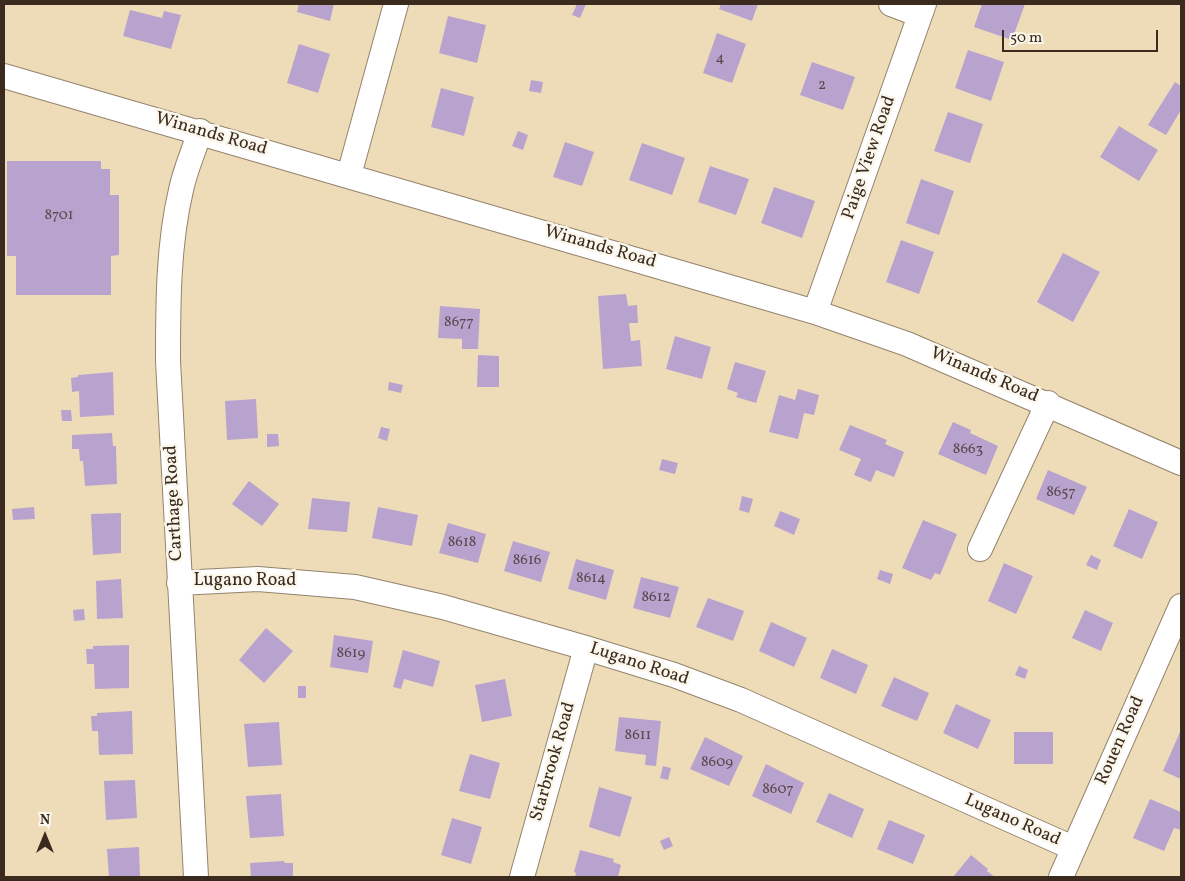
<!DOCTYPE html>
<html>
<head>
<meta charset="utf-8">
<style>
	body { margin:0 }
	#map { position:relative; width:1185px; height:881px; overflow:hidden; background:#eedcb9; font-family:Vollkorn,serif }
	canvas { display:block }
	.frame { position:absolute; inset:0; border:5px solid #3b2a1e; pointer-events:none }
	.north { position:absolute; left:20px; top:811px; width:50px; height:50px; -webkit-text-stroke:4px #fbf7ec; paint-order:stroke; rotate:0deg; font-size:14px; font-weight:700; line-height:20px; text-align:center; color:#3b2a1e }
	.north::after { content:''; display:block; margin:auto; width:18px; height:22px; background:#3b2a1e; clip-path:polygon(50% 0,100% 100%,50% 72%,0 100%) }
	.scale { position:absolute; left:1002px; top:30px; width:156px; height:22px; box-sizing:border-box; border:2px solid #3b2a1e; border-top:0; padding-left:6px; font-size:15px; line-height:18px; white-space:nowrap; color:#3b2a1e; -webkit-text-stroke:4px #fbf7ec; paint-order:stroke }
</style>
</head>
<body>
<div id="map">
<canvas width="1185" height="881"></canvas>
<div class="frame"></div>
<div class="north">N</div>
<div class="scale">50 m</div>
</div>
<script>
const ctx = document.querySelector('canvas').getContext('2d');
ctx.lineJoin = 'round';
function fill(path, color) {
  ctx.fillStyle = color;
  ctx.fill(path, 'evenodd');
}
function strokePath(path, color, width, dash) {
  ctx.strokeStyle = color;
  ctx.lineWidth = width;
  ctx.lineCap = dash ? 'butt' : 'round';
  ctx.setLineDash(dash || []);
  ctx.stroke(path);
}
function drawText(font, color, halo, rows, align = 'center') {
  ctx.font = font + ' Vollkorn,serif';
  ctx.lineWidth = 5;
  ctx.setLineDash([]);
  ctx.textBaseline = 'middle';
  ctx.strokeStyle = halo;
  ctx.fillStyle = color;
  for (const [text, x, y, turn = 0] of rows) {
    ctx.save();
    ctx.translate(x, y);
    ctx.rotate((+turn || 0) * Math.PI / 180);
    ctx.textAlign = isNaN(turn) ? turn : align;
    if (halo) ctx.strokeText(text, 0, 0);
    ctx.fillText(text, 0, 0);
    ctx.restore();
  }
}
fill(new Path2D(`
	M299 4H334L330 21 297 12Z
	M577 4H586L580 18 572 15Z
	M721 4H758L752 21 719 9Z
	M982 4H1025L1012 40 974 27Z
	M130 10 162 18 164 11 181 15 171 49 123 36Z
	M448 16 486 25 477 63 439 53Z
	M717 33 746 44 732 83 703 73Z
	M299 44 330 54 318 93 287 83Z
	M968 50 1004 62 991 101 955 88Z
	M812 62 855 77 843 110 800 95Z
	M531 80 543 82 541 93 529 91Z
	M1175 82 1181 86V110L1166 135 1148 125Z
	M441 88 474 97 464 136 431 127Z
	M948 112 983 124 970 163 934 151Z
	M1119 126 1158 150 1139 181 1100 157Z
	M518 131 528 135 523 150 512 146Z
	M565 142 594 152 582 186 553 177Z
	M642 143 685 158 672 195 629 180Z
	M7 161H101V169H110V195H119V255L111 256V295H16V256H7Z
	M710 166 749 179 736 215 698 202Z
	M921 179 954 191 939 235 906 223Z
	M774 187 815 201 802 238 761 223Z
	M901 240 934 252 919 294 886 282Z
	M1063 253 1100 272 1073 322 1037 302Z
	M626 294 628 306 637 305 638 323H629L631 341 640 340 642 366 603 369 598 296Z
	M440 306 480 309 478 349H462V339L438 338Z
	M675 336 711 347 702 379 666 369Z
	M478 355 499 356V387H477Z
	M735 362 766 371 756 403 736 397 738 393 727 389Z
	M113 372 114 415 80 417 79 391 72 392 71 378 78 377V375Z
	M389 382 403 385 401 393 388 390Z
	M798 389 819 395 814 415 804 413 798 439 769 432 779 395 795 400Z
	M256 399 258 438 227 440 225 401Z
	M61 410H71L72 421H62Z
	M953 422 971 430 970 433 998 446 986 475 938 454Z
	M850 425 887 440 885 444 904 452 894 477 876 470 871 482 854 475 861 459 839 450Z
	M381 427 390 429 387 441 378 438Z
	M112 433 113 446H116L117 484 85 486 83 461H80L79 449H72V435Z
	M267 434H278L279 446 267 447Z
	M662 459 678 463 675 474 659 470Z
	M1048 470 1087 487 1074 515 1036 499Z
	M249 481 279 504 262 526 232 504Z
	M742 496 753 499 749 513 739 510Z
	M312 498 350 502 347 532 308 529Z
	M34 507 35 519 13 520 12 509Z
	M378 507 418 515 412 546 372 538Z
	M1129 509 1158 522 1142 559 1113 546Z
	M780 511 800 519 794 535 774 526Z
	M121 513V553L93 555 91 514Z
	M923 520 957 534 940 575 935 573 931 580 902 568Z
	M448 523 486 534 478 563 439 553Z
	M513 541 550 552 541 582 504 571Z
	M1091 555 1101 560 1097 570 1086 565Z
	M576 559 614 570 606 600 568 589Z
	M1004 563 1033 576 1016 614 988 601Z
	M880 570 893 574 890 584 877 579Z
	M641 577 679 587 670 618 633 608Z
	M121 579 123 618 97 619 96 581Z
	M708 598 744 611 733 641 696 627Z
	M84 609 85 620 74 621 73 610Z
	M1085 610 1113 623 1101 651 1072 638Z
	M771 622 807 638 794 667 759 651Z
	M266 628 293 651 264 683 239 660Z
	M334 635 373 641 368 673 330 667Z
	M129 645V688L95 689 94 664H87L86 649H93V646Z
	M832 649 868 665 856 694 820 678Z
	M403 650 440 661 433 687 404 679 401 689 393 687Z
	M1019 666 1028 670 1025 679 1015 675Z
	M894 677 929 693 917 721 881 706Z
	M505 679 512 716 482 722 475 685Z
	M298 686H306V698H298Z
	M956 704 991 720 978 749 943 733Z
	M132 711 133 754 99 755 98 731H92L91 716H97V713Z
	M619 717 661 721 656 766 645 765 646 755 615 751Z
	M279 722 282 765 248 767 244 724Z
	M1014 732H1053V764H1014Z
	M1180 732H1181V779L1163 771Z
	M705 737 743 756 729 786 690 769Z
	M470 754 500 763 490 799 459 791Z
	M766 764 804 783 791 814 752 796Z
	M663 766 671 768 668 780 660 778Z
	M135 780 137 818 106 820 104 781Z
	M599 787 632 797 620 837 589 827Z
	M829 793 864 809 852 838 816 822Z
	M281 794 284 836 250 838 246 796Z
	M1150 799 1181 812V830L1174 828 1164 851 1133 838Z
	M452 818 482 827 471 864 441 855Z
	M889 820 925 835 913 864 877 849Z
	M669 837 673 846 664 850 660 841Z
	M139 847 140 877H109L107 849Z
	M580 850 614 859 613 862 621 865 618 877H575L576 873 574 872Z
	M971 855 988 869 987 871 995 877H953Z
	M284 861 285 863H293V877H251L250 863Z`), '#b8a2ce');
const minor = new Path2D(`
	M891 4 920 15
	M4 76 815 312 907 344 1181 463
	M349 175 396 4
	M815 312 924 4
	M980 549 1048 403
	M179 583 258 579 355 587 443 607 586 648 674 675 741 700 1073 848
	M196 877 168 361C168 304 168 245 181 190 185 170 194 151 200 131
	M522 877 586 648
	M1061 877 1181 606`);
strokePath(minor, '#94836c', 26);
strokePath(minor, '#fff', 24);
drawText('15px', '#5a484a', null, [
	["4",720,59],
	["2",822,86],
	["8701",59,216],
	["8677",459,323],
	["8663",968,450],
	["8657",1061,493],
	["8618",462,543],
	["8616",527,561],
	["8614",591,579],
	["8612",656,598],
	["8619",351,654],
	["8611",638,736],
	["8609",717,763],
	["8607",778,790]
]);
drawText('18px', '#3b2a1e', '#fbf7ec', [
	["Winands Road",211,135,16],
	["Paige View Road",870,158,-71],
	["Winands Road",600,248,16],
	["Winands Road",984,376,23],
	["Carthage Road",175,503,-93],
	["Lugano Road",245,582],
	["Lugano Road",639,665,18],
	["Rouen Road",1121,741,-66],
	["Starbrook Road",554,762,-74],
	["Lugano Road",1012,821,24]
]);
</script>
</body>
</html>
